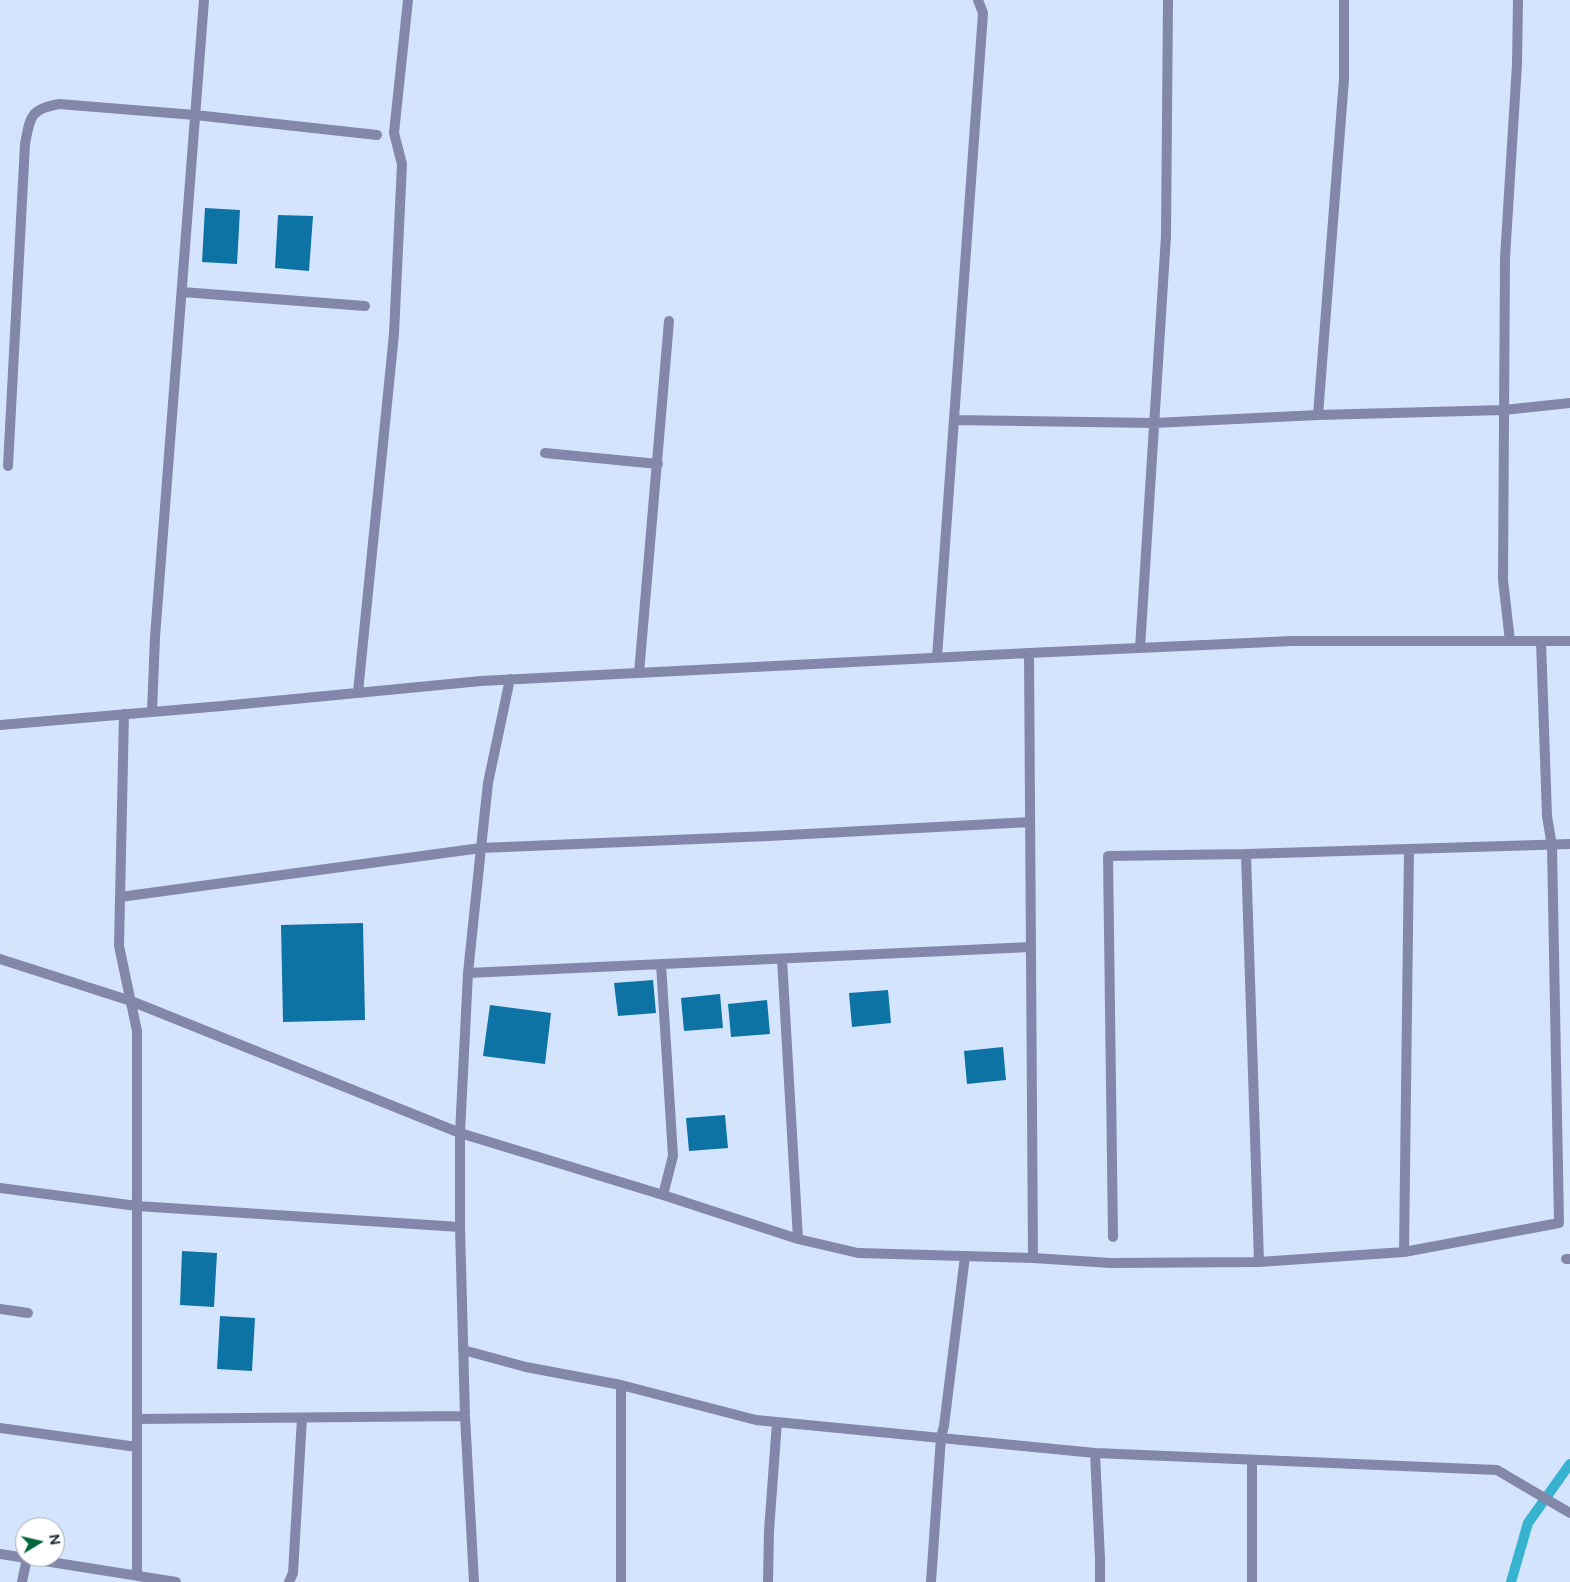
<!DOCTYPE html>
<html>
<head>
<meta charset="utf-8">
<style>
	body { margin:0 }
	#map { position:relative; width:1570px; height:1582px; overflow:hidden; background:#d4e4fd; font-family:Figtree,sans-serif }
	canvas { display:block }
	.north { position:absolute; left:15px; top:1517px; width:50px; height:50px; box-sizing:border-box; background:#fff; border:1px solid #a9adb1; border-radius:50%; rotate:81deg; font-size:14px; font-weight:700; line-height:20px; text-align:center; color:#29313d }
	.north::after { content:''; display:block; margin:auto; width:18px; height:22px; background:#00683e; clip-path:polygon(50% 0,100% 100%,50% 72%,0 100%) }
</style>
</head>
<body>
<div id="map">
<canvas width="1570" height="1582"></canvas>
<div class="north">N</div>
</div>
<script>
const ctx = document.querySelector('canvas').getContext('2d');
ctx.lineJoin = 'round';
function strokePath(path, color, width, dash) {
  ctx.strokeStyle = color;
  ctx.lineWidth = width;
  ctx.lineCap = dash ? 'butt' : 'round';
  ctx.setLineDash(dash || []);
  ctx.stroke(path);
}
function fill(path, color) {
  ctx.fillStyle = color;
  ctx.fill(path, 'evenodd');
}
strokePath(new Path2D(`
	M1511 1582 1528 1523 1570 1464`), '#37b3d0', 10);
fill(new Path2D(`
	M205 208 240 210 237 264 202 262Z
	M278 215 313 216 309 271 275 268Z
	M363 923 365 1020 283 1022 281 925Z
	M653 980 656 1013 618 1016 614 983Z
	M888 990 891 1023 852 1027 849 993Z
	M720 994 723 1028 684 1031 681 998Z
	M767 1000 770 1034 731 1037 728 1004Z
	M490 1005 551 1013 545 1064 483 1056Z
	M1003 1047 1006 1080 967 1084 964 1051Z
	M725 1115 728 1148 689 1151 686 1118Z
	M182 1251 217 1253 214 1307 180 1305Z
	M220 1316 255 1318 252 1371 217 1369Z`), '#0c73a4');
strokePath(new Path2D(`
	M1344 0V79L1318 415 1504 410 1570 403
	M182 292 365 306
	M954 420 1154 423 1318 415
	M545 453 658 464
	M8 466 25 144C30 117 30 109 59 104L195 115 377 135
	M1510 641 1503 580 1505 258 1517 64 1518 0
	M1140 648 1166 236 1168 0
	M1029 653 1033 1258
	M937 657 983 13 978 0
	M639 673 669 321
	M358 692 394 334 402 164 394 133 408 0
	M152 712 155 637 204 0
	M124 714 119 946 137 1031V1576
	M0 725 222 706 481 681 1029 653 1292 641H1570
	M120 897 481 848 769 836 1030 822
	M0 959 131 1001 460 1133 663 1195 798 1239
	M782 959 798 1239 858 1253 1033 1258 1111 1263 1259 1262 1404 1252 1559 1223 1552 846 1547 816 1541 641
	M661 964 673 1156 663 1195
	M468 973 1031 947
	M0 1188 137 1206 460 1227
	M1113 1237 1108 856 1246 854
	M1404 1252 1409 849
	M1566 1259H1570
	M1259 1262 1246 854 1570 844
	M0 1309 28 1313
	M463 1350 526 1367 621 1385 756 1420 1095 1453 1497 1470 1570 1513
	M137 1419 465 1416
	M0 1428 137 1447
	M1095 1453 1100 1559V1582
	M0 1554 176 1582
	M22 1582 27 1558
	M289 1582 293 1573 302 1418
	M474 1582 465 1416 460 1227V1133L468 973 481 848 488 783 510 679
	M621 1582V1385
	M768 1582 769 1531 777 1422
	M931 1582 941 1437 944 1426 965 1256
	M1252 1582V1460`), '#8388aa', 10);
</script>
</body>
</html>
